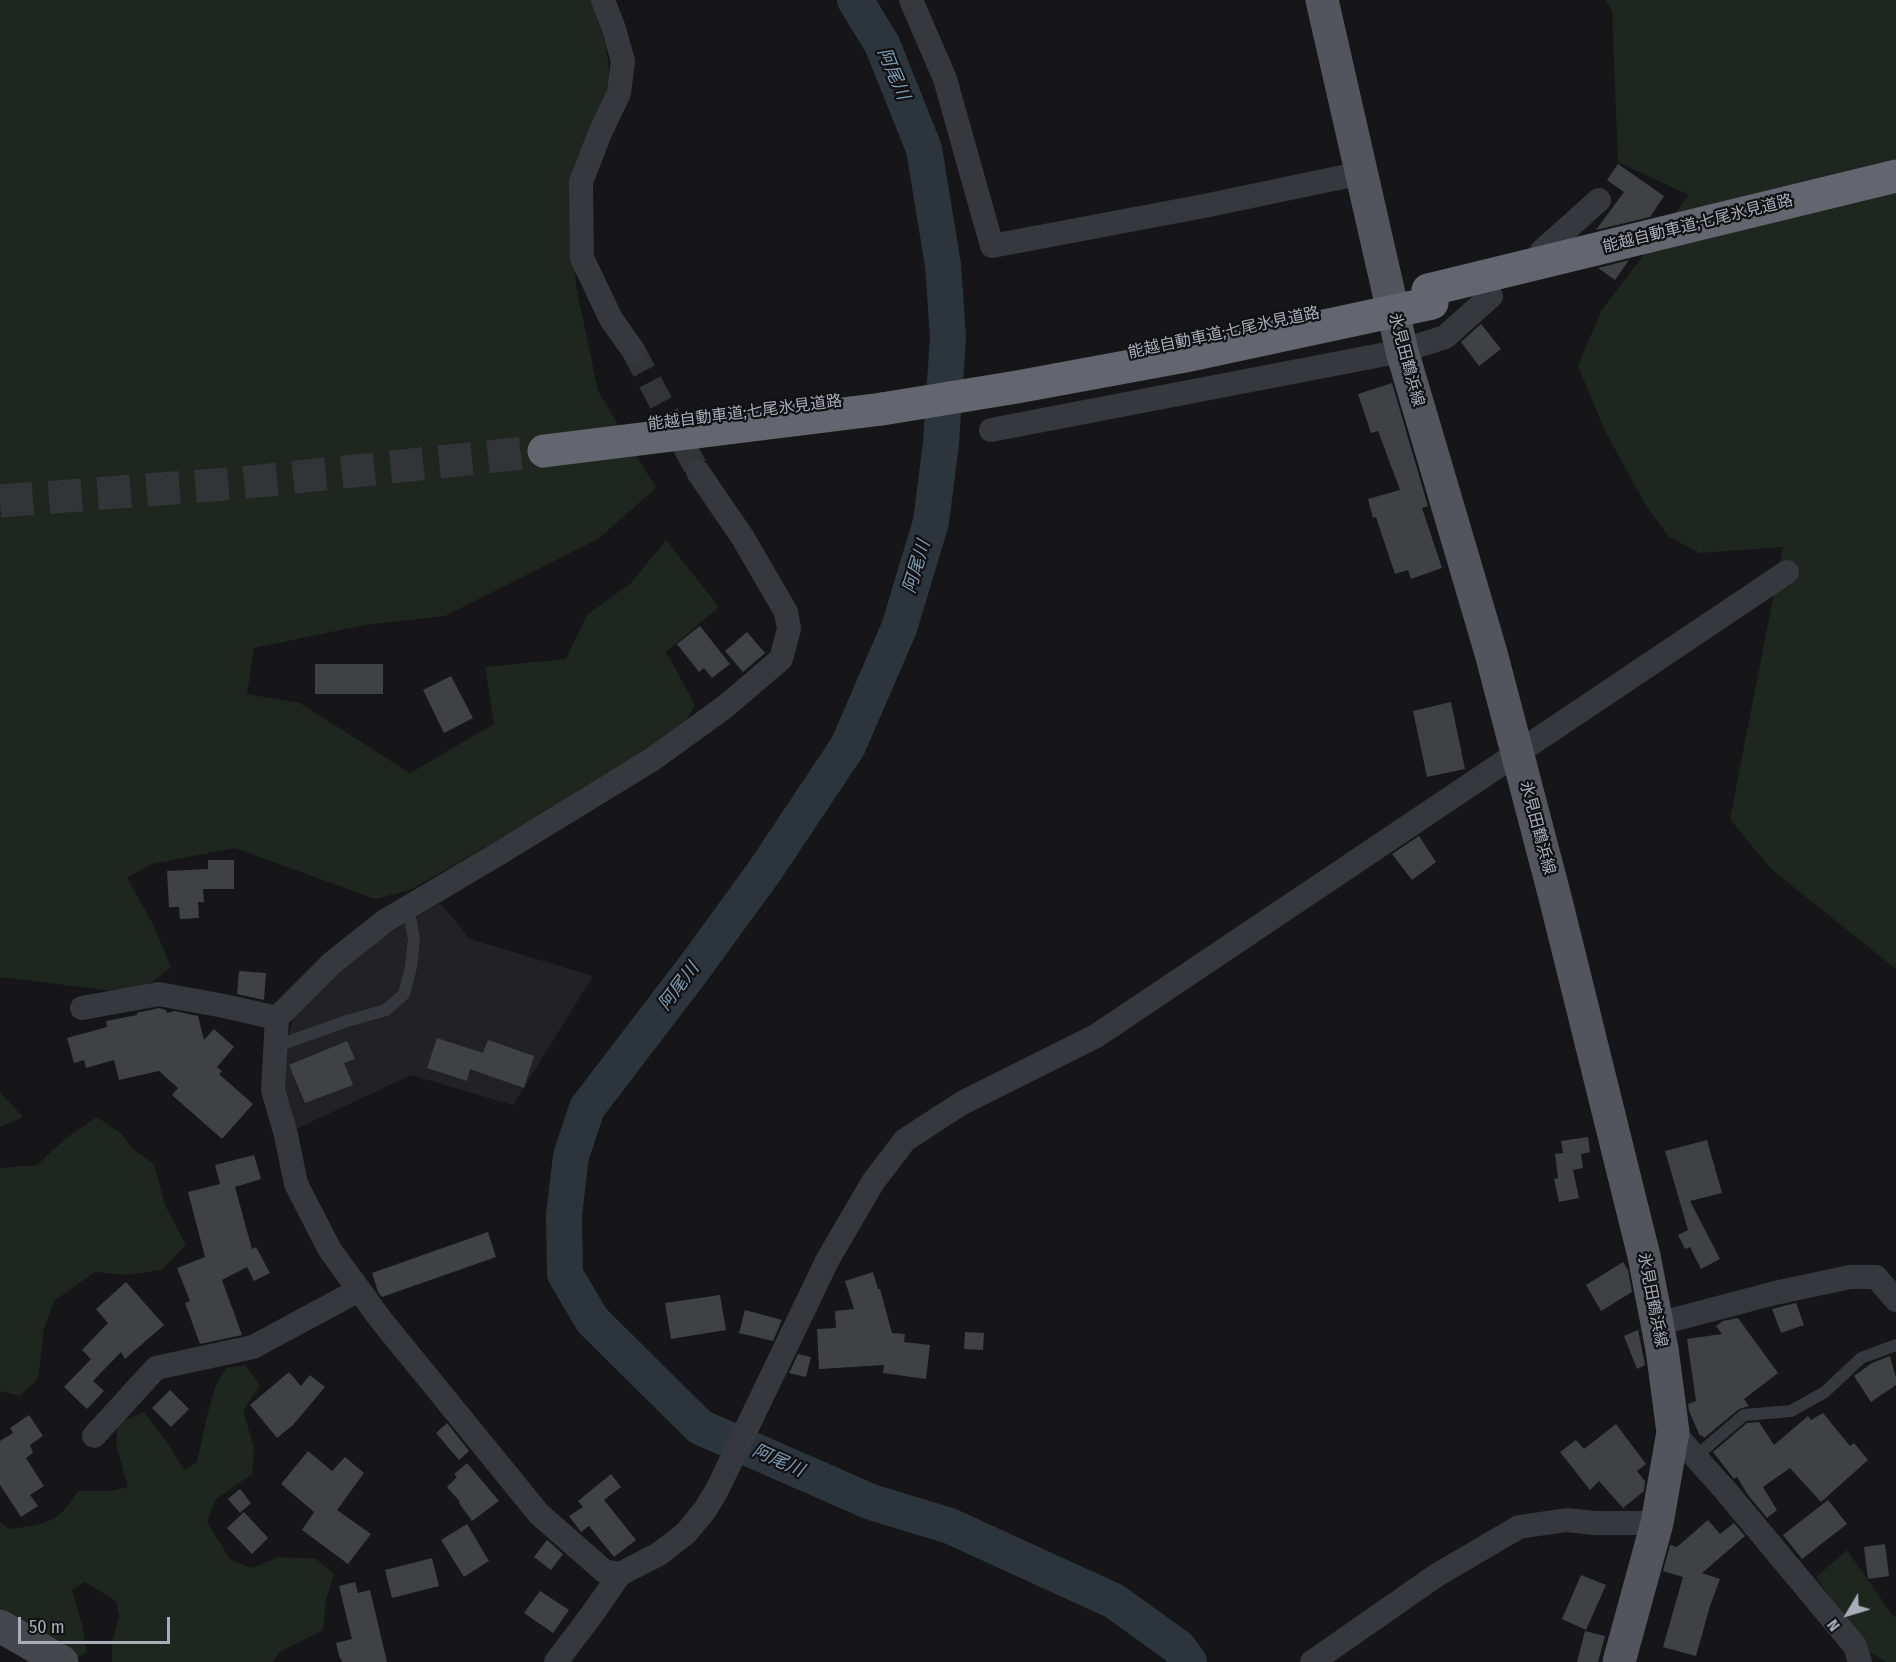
<!DOCTYPE html>
<html>
<head>
<meta charset="utf-8">
<style>
	body { margin:0 }
	#map { position:relative; width:1896px; height:1662px; overflow:hidden; background:#161618; font-family:"Fira Sans Condensed",sans-serif }
	canvas { display:block }
	.north { position:absolute; left:1818px; top:1584px; width:60px; height:60px; -webkit-text-stroke:4px #111113; paint-order:stroke; rotate:232deg; font-size:16px; font-weight:700; line-height:24px; text-align:center; color:#a8adb8 }
	.north::after { content:''; display:block; margin:auto; width:21px; height:27px; background:#a8adb8; clip-path:polygon(50% 0,100% 100%,50% 72%,0 100%) }
	.scale { position:absolute; left:18px; top:1617px; width:152px; height:27px; box-sizing:border-box; border:3px solid #a8adb8; border-top:0; padding-left:8px; font-size:18px; line-height:21px; white-space:nowrap; color:#a8adb8; -webkit-text-stroke:4px #111113; paint-order:stroke }
</style>
</head>
<body>
<div id="map">
<canvas width="1896" height="1662"></canvas>
<div class="north">N</div>
<div class="scale">50 m</div>
</div>
<script>
const ctx = document.querySelector('canvas').getContext('2d');
ctx.lineJoin = 'round';
function fill(path, color) {
  ctx.fillStyle = color;
  ctx.fill(path, 'evenodd');
}
function strokePath(path, color, width, dash) {
  ctx.strokeStyle = color;
  ctx.lineWidth = width;
  ctx.lineCap = dash ? 'butt' : 'round';
  ctx.setLineDash(dash || []);
  ctx.stroke(path);
}
function drawText(font, color, halo, rows, align = 'center') {
  ctx.font = font + ' "Fira Sans Condensed","Noto Sans JP",sans-serif';
  ctx.lineWidth = 4.5;
  ctx.setLineDash([]);
  ctx.textBaseline = 'middle';
  ctx.strokeStyle = halo;
  ctx.fillStyle = color;
  for (const [text, x, y, turn = 0] of rows) {
    ctx.save();
    ctx.translate(x, y);
    ctx.rotate((+turn || 0) * Math.PI / 180);
    ctx.textAlign = isNaN(turn) ? turn : align;
    if (halo) ctx.strokeText(text, 0, 0);
    ctx.fillText(text, 0, 0);
    ctx.restore();
  }
}
fill(new Path2D(`
	M440 903 470 939 593 976 513 1105 411 1075 292 1131 280 1071 294 1015 352 955Z`), '#222225');
fill(new Path2D(`
	M0 0H591L606 45 611 85 571 183 576 286 598 391 656 488 598 539 445 616 365 625 254 648 247 694 300 703 410 773 494 724 485 667 566 659 587 615 631 583 666 540 719 607 666 652 695 705 681 729 524 825 410 890 375 899 235 848 152 864 127 878 153 924 171 967 145 988 113 991 0 977Z
	M1606 0H1896V969L1771 869 1730 819 1783 547 1700 553 1669 537 1647 507 1606 433 1578 366 1601 311 1689 195 1618 162 1612 12Z
	M0 1092 23 1117 0 1127Z
	M97 1117 122 1134 132 1148 154 1164 165 1205 186 1245 162 1270 127 1275 95 1272 54 1301 44 1329 38 1379 20 1396 0 1391V1168L37 1165 66 1138Z
	M245 1365 260 1385 243 1411 254 1447 252 1474 216 1499 207 1522 230 1559 251 1568 279 1557 316 1559 334 1574 326 1600 323 1630 281 1651 272 1662H112V1644L119 1616 116 1601 85 1582 72 1590 82 1624 87 1652 75 1660 0 1617V1522L9 1529C24 1527 43 1526 56 1517 65 1511 72 1500 78 1491H110L128 1487 116 1445 118 1423 144 1412 169 1445 184 1470 197 1462 207 1416 216 1385 226 1368Z
	M1847 1550 1893 1616 1896 1617V1662H1887L1868 1651 1816 1577Z`), '#1e261f');
strokePath(new Path2D(`
	M855 0 882 44 924 149 943 265 948 337 941 443 931 522 899 628 848 746 764 872 694 968 587 1108 571 1156 564 1215 565 1274 592 1320 700 1427 871 1502 950 1526 1114 1601 1178 1647 1189 1662`), '#2c353c', 36);
fill(new Path2D(`
	M1618 164 1664 196 1650 217 1596 230 1624 192 1607 180Z
	M1629 260 1615 280 1598 268Z
	M1481 324 1501 349 1479 366 1461 342Z
	M1392 383 1428 506 1422 508 1442 568 1411 579 1408 570 1395 574 1376 517 1373 518 1368 499 1400 490 1378 431 1371 433 1358 394Z
	M700 626 730 664 712 678 704 668 699 672 677 644Z
	M747 632 765 653 743 672 725 651Z
	M315 664H383V694H315Z
	M451 676 473 718 444 733 423 690Z
	M1451 702 1465 769 1427 777 1413 711Z
	M1419 836 1436 862 1412 880 1392 854Z
	M208 860H234V889H203L204 902H198L199 918 180 919 179 907H169L167 871 208 869Z
	M239 971 266 973 264 1000 237 994Z
	M159 1008 166 1010 167 1013 174 1011 198 1016 204 1040 214 1029 234 1047 217 1067 222 1071 219 1074 253 1104 222 1139 172 1095 178 1088 159 1071 119 1080 114 1060 86 1068 84 1060 74 1063 67 1038 107 1027 106 1021 137 1015V1013Z
	M437 1038 483 1053 488 1040 534 1056 524 1088 470 1069 467 1081 427 1068Z
	M347 1041 355 1059 344 1063 353 1085 305 1103 289 1065Z
	M1588 1137 1590 1152 1581 1154 1583 1168 1573 1170 1579 1198 1559 1202 1554 1179 1558 1178 1555 1154 1563 1153 1561 1141Z
	M1707 1140 1722 1193 1690 1201 1720 1259 1701 1269 1690 1247 1685 1249 1678 1235 1688 1230 1665 1151Z
	M254 1155 261 1179 235 1187 252 1249 256 1247 270 1273 254 1281 247 1267 222 1280 242 1335 200 1344 185 1303 190 1301 177 1268 205 1257 188 1192 220 1184 215 1165Z
	M488 1232 496 1257 382 1297 378 1292 372 1273Z
	M1623 1262 1628 1270 1632 1292 1601 1311 1586 1285Z
	M873 1272 878 1289H880L892 1333 905 1334 904 1342 930 1345 926 1379 883 1373 884 1365 819 1369 817 1329 836 1328 835 1311 854 1309 845 1281Z
	M126 1282 164 1325 125 1359 121 1352 93 1381 104 1391 87 1409 64 1387 91 1359 82 1350 108 1323 96 1309Z
	M720 1295 726 1330 671 1339 665 1303Z
	M1796 1303 1804 1325 1781 1333 1772 1309Z
	M745 1310 782 1320 773 1341 739 1333Z
	M1738 1318 1778 1373 1744 1399 1749 1406 1739 1409 1704 1438 1702 1435 1700 1436 1689 1411 1688 1404 1696 1401 1687 1339 1722 1334 1716 1326 1723 1321Z
	M1638 1330 1645 1365 1637 1369 1624 1336Z
	M965 1332 984 1333 983 1350 964 1349Z
	M798 1354 811 1357 806 1377 789 1373Z
	M1890 1356 1896 1378V1385L1871 1402 1854 1376 1872 1363Z
	M289 1372 301 1386 310 1375 325 1387 293 1425 277 1438 250 1405Z
	M170 1390 189 1409 171 1427 152 1408Z
	M1823 1413 1850 1446 1854 1443 1868 1460 1821 1502 1790 1468 1763 1487 1777 1510 1767 1518 1748 1495 1737 1477 1734 1479 1713 1452 1747 1423 1759 1422 1774 1445 1808 1416 1811 1420Z
	M29 1415 43 1436 30 1445 33 1453 26 1458 44 1486 30 1495 38 1506 21 1517 0 1485V1441L13 1433 10 1428Z
	M447 1423 469 1451 459 1460 436 1433Z
	M1616 1424 1646 1464 1637 1471 1645 1481 1644 1491 1623 1508 1599 1481 1590 1490 1560 1452 1576 1440 1584 1449Z
	M308 1451 332 1471 345 1457 364 1473 337 1510 371 1534 348 1564 302 1530 314 1512 281 1484Z
	M467 1463 499 1501 472 1521 459 1503 460 1502 447 1487 457 1477 454 1474Z
	M611 1474 621 1487 604 1500 636 1540 614 1557 589 1526 581 1532 569 1516 583 1507 578 1501Z
	M240 1489 251 1503 240 1513 228 1499Z
	M1828 1500 1847 1524 1802 1559 1783 1535Z
	M244 1512 268 1538 252 1554 227 1528Z
	M1708 1520 1720 1534 1734 1523 1745 1536 1702 1573 1720 1579 1710 1606 1696 1656 1663 1647 1683 1577 1663 1571 1670 1545 1677 1547Z
	M467 1524 489 1561 464 1577 441 1540Z
	M547 1540 563 1554 551 1570 534 1557Z
	M1885 1544 1889 1576 1868 1579 1864 1547Z
	M432 1558 439 1586 392 1598 385 1570Z
	M1581 1575 1606 1585 1586 1630 1562 1619Z
	M355 1582 358 1593 370 1590 387 1662H342L341 1658 340 1659 336 1643 352 1639 339 1586Z
	M540 1591 569 1610 553 1633 524 1613Z
	M1585 1631 1605 1636 1598 1662H1577Z`), '#404145');
strokePath(new Path2D(`
	M633 350 698 472`), '#333438', 24, [24, 12]);
strokePath(new Path2D(`
	M0 501 240 483 544 451`), '#333438', 33, [33, 16]);
strokePath(new Path2D(`
	M274 1047 347 1021 386 1010 404 994 411 967 414 939 408 907
	M1695 1457 1744 1415 1791 1411 1825 1392 1861 1358 1896 1345`), '#37383d', 12);
strokePath(new Path2D(`
	M603 0 614 29 623 61 619 93 600 133 581 182 582 258 611 319 633 350
	M911 0 945 79 992 246 1204 206 1362 173
	M1542 251 1599 200
	M991 430 1402 351 1445 337 1491 296
	M82 1008 159 994 224 1006 277 1018
	M1657 1324 1775 1293 1850 1277H1876L1896 1300
	M1673 1432 1725 1490 1855 1646 1860 1662
	M94 1436 156 1368 253 1347 359 1290
	M620 1574 604 1571 539 1514 381 1320 330 1250 296 1184 286 1135 273 1090 277 1018 332 963 385 921 498 854 653 759 726 706 781 659 789 629 786 612 743 538 698 472
	M556 1662 593 1613 620 1574 659 1554 686 1533 705 1510 717 1490 828 1259 873 1182 905 1140 962 1103 1096 1036 1787 572
	M1312 1662 1437 1575 1519 1527 1567 1520 1595 1523H1657`), '#37383d', 24);
strokePath(new Path2D(`
	M0 1626 62 1662`), '#45474d', 33);
strokePath(new Path2D(`
	M1322 0 1402 351 1491 653 1555 897 1644 1256 1662 1349 1673 1432 1657 1523 1619 1662`), '#53555c', 33);
strokePath(new Path2D(`
	M1428 290 1896 176
	M544 451 882 409`), '#63666e', 33);
strokePath(new Path2D(`
	M882 409 1017 387 1185 356 1432 303`), '#63666e', 33);
drawText('16px', '#a8adb8', '#111113', [
	["能越自動車道;七尾氷見道路",1698,224,-14],
	["能越自動車道;七尾氷見道路",1224,333,-12],
	["氷見田鶴浜線",1406,360,75],
	["能越自動車道;七尾氷見道路",745,413,-7],
	["氷見田鶴浜線",1537,828,75],
	["氷見田鶴浜線",1652,1300,79]
]);
drawText('italic 18px', '#7f9bb3', '#111113', [
	["阿尾川",893,74,67],
	["阿尾川",917,567,-73],
	["阿尾川",679,987,-53],
	["阿尾川",778,1461,24]
]);
</script>
</body>
</html>
